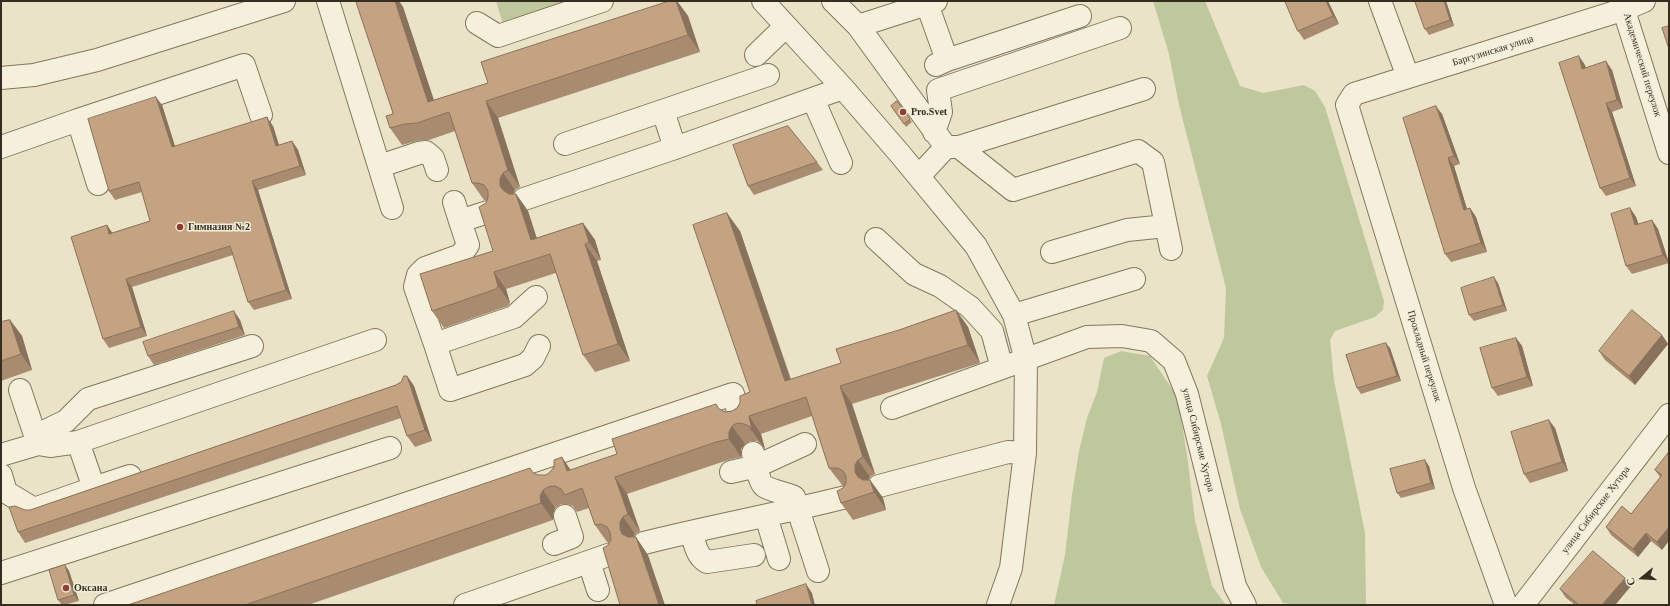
<!DOCTYPE html>
<html>
<head>
<meta charset="utf-8">
<style>
	body { margin:0 }
	#map { position:relative; width:1670px; height:606px; overflow:hidden; background:#eae3c8; font-family:Georgia,serif }
	canvas { display:block }
	.frame { position:absolute; inset:0; border:2px solid #362d21; pointer-events:none }
	.north { position:absolute; left:1622px; top:558px; width:40px; height:40px; -webkit-text-stroke:3px #f2edd7; paint-order:stroke; rotate:252deg; font-size:11px; font-weight:700; line-height:16px; text-align:center; color:#362d21 }
	.north::after { content:''; display:block; margin:auto; width:14px; height:18px; background:#362d21; clip-path:polygon(50% 0,100% 100%,50% 72%,0 100%) }
</style>
</head>
<body>
<div id="map">
<canvas width="1670" height="606"></canvas>
<div class="frame"></div>
<div class="north">С</div>
</div>
<script>
const ctx = document.querySelector('canvas').getContext('2d');
ctx.lineJoin = 'round';
function fill(path, color) {
  ctx.fillStyle = color;
  ctx.fill(path, 'evenodd');
}
function strokePath(path, color, width, dash) {
  ctx.strokeStyle = color;
  ctx.lineWidth = width;
  ctx.lineCap = dash ? 'butt' : 'round';
  ctx.setLineDash(dash || []);
  ctx.stroke(path);
}
function drawText(font, color, halo, rows, align = 'center') {
  ctx.font = font + ' Georgia,serif';
  ctx.lineWidth = 3;
  ctx.setLineDash([]);
  ctx.textBaseline = 'middle';
  ctx.strokeStyle = halo;
  ctx.fillStyle = color;
  for (const [text, x, y, turn = 0] of rows) {
    ctx.save();
    ctx.translate(x, y);
    ctx.rotate((+turn || 0) * Math.PI / 180);
    ctx.textAlign = isNaN(turn) ? turn : align;
    if (halo) ctx.strokeText(text, 0, 0);
    ctx.fillText(text, 0, 0);
    ctx.restore();
  }
}
fill(new Path2D(`
	M496 1H574L503 24Z
	M1153 1H1205L1240 86 1263 93 1304 85 1315 91 1325 107 1384 301 1383 310 1375 317 1335 331 1330 340 1334 380 1365 533 1366 605H1296L1283 603 1261 567 1240 509 1221 424 1207 376 1224 338 1226 288 1179 105 1169 54Z
	M1121 351 1150 356 1178 398 1188 462 1195 521 1212 586 1226 605H1054L1065 555 1072 495 1079 451 1087 418 1097 392 1104 358Z`), '#bfc79d');
const minor = new Path2D(`
	M328 1 392 208
	M763 1 843 88 900 154 976 246 1014 315 1026 360 1025 453 1011 568 998 605
	M833 1 858 26 946 147 919 176
	M1380 1 1408 77
	M1621 1 1669 153
	M927 4 947 60 936 65
	M477 23 498 36 602 1
	M858 26 936 1
	M756 55 786 26
	M947 60 1080 16
	M1 78 34 75 97 60 284 1
	M813 99 841 163
	M663 111 675 148
	M78 120 244 65 261 115
	M934 132 941 112 938 90 1120 28
	M565 144 768 75
	M1 147 78 120 98 184
	M947 147H959L1144 89
	M959 147 1013 190 1138 151 1153 162 1171 249
	M380 166 419 153 426 152 433 158 437 170
	M524 199 675 148 843 88
	M454 202 460 221
	M488 212 460 221 468 245 461 255 425 268 418 275 415 287 435 344 514 317 536 297
	M876 239 914 274 940 286 970 307 992 331 1002 368
	M1052 252 1127 230 1166 226
	M1014 315 1134 279
	M435 344 450 390 525 365 533 358 539 346
	M20 390 38 444
	M892 408 1087 337 1122 336 1151 341 1174 361 1187 394 1235 586 1245 605
	M35 436 66 421 88 399 252 346
	M78 442 375 340
	M753 453C755 460 759 482 764 486 771 491 786 493 794 497L818 571
	M1 455 38 444 50 446 78 442 94 488 130 476
	M731 472 757 466 805 444
	M1 475 6 492 34 509 94 488
	M879 486 1008 452 1025 453
	M766 516 779 559
	M691 532C695 543 696 556 707 562L754 555
	M644 543C711 526 779 514 846 497
	M554 544 572 537 565 516
	M589 562 598 590
	M1 573 390 448
	M105 605 733 394 740 417
	M465 605 611 554
	M1506 605 1464 488 1347 105 1354 94 1625 9 1644 1
	M1523 605 1669 415`);
strokePath(minor, '#84765f', 24);
strokePath(minor, '#f5f0db', 22);
fill(new Path2D(`
	M356 1H399L403 7 434 100 488 83 669 1H677L688 16 700 52 498 118 520 187 515 190 513 194H516L528 211 536 238 583 223 595 240 601 260 597 261 630 361 595 372 583 355 556 273 506 289 510 303 508 306 444 328 432 311 493 251 486 203 487 200H484L472 183 455 131 429 140 417 141 402 145 390 128 393 114Z
	M1285 1H1328L1339 24 1304 40 1298 31Z
	M1415 1H1446L1454 26 1429 35 1425 29Z
	M1585 65V68L1612 70 1623 108 1612 112 1636 186 1606 196 1600 188Z
	M897 101 912 122 906 127 891 106Z
	M162 105 175 146 273 126 279 145 292 141 298 150 306 175 258 190 292 299 254 310 248 302 233 255 132 287 147 336 109 348 103 339 107 225 112 233 150 221 142 192 115 200 109 191Z
	M1442 114 1460 164 1454 166 1467 209 1470 208 1476 217 1487 252 1451 262 1445 254Z
	M817 162 823 170 754 195 748 186Z
	M1630 208 1636 217 1639 225 1652 220 1658 229 1669 263 1632 274 1626 266Z
	M740 231 791 379 841 363 899 330 956 310 968 327 980 363 852 404 875 474 870 477 868 480H870L883 498 886 510 853 520 841 503 843 488 844 485H842L829 468 812 416 761 434 765 449 761 444 757 441H750L745 444 741 449V457L728 460 627 494 640 531 635 534 633 537 648 555 608 545 609 542H607L595 525 589 508 577 512 573 506 567 504H561L555 508 553 514V520L308 605H128L534 473 538 475H546L571 470 617 454 720 409 725 412 732 411 737 408 750 392Z
	M1498 283 1507 311 1474 321 1469 315Z
	M10 320 22 336 32 370 1 381V322Z
	M240 320 245 335 154 365 148 356Z
	M1662 335 1668 344 1635 385 1605 360 1599 351Z
	M1516 338 1522 346 1533 386 1498 396 1492 388Z
	M1390 348 1401 381 1361 394 1357 388Z
	M407 376 414 386 432 441 415 447 407 436 401 418 25 543 18 532 25 510H30L396 385 401 382Z
	M1555 428 1568 471 1530 483 1524 474Z
	M1669 452 1662 550 1651 541 1638 557 1611 535 1606 527 1631 514 1660 477 1655 470Z
	M1429 466 1435 489 1401 498 1397 493Z
	M65 565 69 571 79 601 64 605H62L58 600Z
	M1631 586 1615 605H1575L1566 598 1560 589Z`), '#a98c70');
fill(new Path2D(`
	M395 1H399L403 7 439 116 428 102Z
	M676 1H677L688 16 700 52 688 35Z
	M1326 1H1328L1339 24 1333 16Z
	M1444 1H1446L1454 26 1450 20Z
	M1579 56 1585 65 1588 77 1582 69Z
	M1606 61 1612 70 1623 108 1617 100Z
	M156 97 162 105 178 156 172 147Z
	M486 101 498 118 520 187 508 170Z
	M1606 103 1612 112 1636 186 1630 178Z
	M1436 106 1442 114 1460 164 1454 156Z
	M267 117 273 126 282 155 276 146Z
	M292 141 298 150 306 175 300 166Z
	M1448 158 1454 166 1470 219 1464 210Z
	M503 173 515 190 512 196V203L500 186V179Z
	M252 181 258 190 292 299 286 290Z
	M516 194 528 211 543 257 531 240Z
	M1470 208 1476 217 1487 252 1481 243Z
	M1630 208 1636 217 1641 234 1635 225Z
	M727 213 740 231 797 399 785 381Z
	M1652 220 1658 229 1669 263 1663 255Z
	M583 223 595 240 601 260 589 242Z
	M107 225 113 234H109Z
	M585 244 597 261 630 361 618 344Z
	M494 272 506 289 510 303 498 286Z
	M1494 277 1498 283 1507 311 1503 305Z
	M126 279 132 287 147 336 141 327Z
	M956 310 968 327 980 363 968 345Z
	M234 311 240 320 245 335 239 327Z
	M10 320 22 336 32 370 21 354Z
	M1662 335 1668 344 1635 385 1629 376Z
	M1516 338 1522 346 1533 386 1527 377Z
	M1386 343 1390 348 1401 381 1397 376Z
	M407 376 414 386 432 441 425 430Z
	M840 386 852 404 875 474 863 457Z
	M749 416 761 434 765 449 752 431Z
	M1549 420 1555 428 1568 471 1562 462Z
	M732 426 745 444 741 449V457L729 439V432Z
	M562 457 574 475 567 471Z
	M858 460 870 477 867 482V490L870 495 855 472V465Z
	M1425 460 1429 466 1435 489 1431 483Z
	M615 477 627 494 640 531 628 514Z
	M870 480 883 498 886 510 874 492Z
	M543 490 555 508 553 514V520L541 503 540 496Z
	M623 517 635 534 632 539V546L622 534 620 529V522Z
	M1669 527V541L1662 550 1657 542Z
	M1646 533 1651 541 1638 557 1633 549Z
	M636 537 648 555 665 605H659Z
	M65 565 69 571 79 601 74 595Z
	M1625 578 1631 586 1615 605H1602Z
	M806 584 812 593 815 605H812Z`), '#89725b');
const building = new Path2D(`
	M356 1H395L428 102 488 83 481 62 669 1H676L688 35 486 101 508 170 503 173 500 179V186L504 191 509 194H516L531 240 583 223 589 242 585 244 618 344 583 355 550 254 494 272 498 286 496 289 432 311 420 274 493 251 479 207 486 203 488 198V191L484 185 478 183H472L449 112 417 123 405 124 390 128 386 116 393 114Z
	M1285 1H1326L1333 16 1298 31Z
	M1415 1H1444L1450 20 1425 29Z
	M1669 26V49L1662 28Z
	M1579 56 1582 69 1606 61 1617 100 1606 103 1630 178 1600 188 1559 63Z
	M156 97 172 147 267 117 276 146 292 141 300 166 252 181 286 290 248 302 230 246 126 279 141 327 103 339 71 237 107 225 109 234 150 221 139 182 109 191 88 119Z
	M897 101 910 119 904 124 891 106Z
	M1436 106 1454 156 1448 158 1464 210 1470 208 1481 243 1445 254 1403 118Z
	M788 126 817 162 748 186 733 145Z
	M1630 208 1635 225 1652 220 1663 255 1626 266 1611 214Z
	M727 213 785 381 841 363 836 349 899 330 956 310 968 345 840 386 863 457 858 460 855 465V472L858 477 863 480H870L874 492 841 503 837 491 843 488 846 483V476L843 471 838 468H829L806 397 749 416 752 431 749 426 744 424 737 423 732 426 729 432V439L716 442 615 477 628 514 623 517 620 522V529L622 534 628 537H636L659 605H620L603 548 608 545 611 539 610 532 607 527 601 524 595 525 582 488 565 495 561 489 555 486 548 487 543 490 540 496 541 503 245 605H128L530 468 533 473 538 475H546L550 472 554 467V460L562 457 567 471 617 454 612 439 716 404 719 409 725 412 732 411 737 408 740 403V396L750 392 693 225Z
	M1494 277 1503 305 1469 315 1461 288Z
	M1632 310 1662 335 1629 376 1599 351Z
	M234 311 239 327 148 356 143 342Z
	M10 320 21 354 1 361V322Z
	M1516 338 1527 377 1492 388 1480 348Z
	M1386 343 1397 376 1357 388 1346 355Z
	M404 376H407L425 430 407 436 397 406 18 532 9 507 15 506 25 510H30L396 385 401 382Z
	M1549 420 1562 462 1524 474 1511 432Z
	M1669 452V527L1657 542 1646 533 1633 549 1606 527 1622 506 1631 514 1662 475 1655 470Z
	M1425 460 1431 483 1397 493 1390 469Z
	M1593 551 1625 578 1602 605H1579L1560 589Z
	M65 565 74 595 58 600 49 570Z
	M806 584 812 605H757L756 601Z`);
fill(building, '#c4a382');
strokePath(building, '#89725b', 1);
for (const [x, y, r, color] of [
	[903,112,4,"#8d3c36"],
	[180,227,4,"#8d3c36"],
	[66,588,4,"#8d3c36"]
]) {
  const dot = new Path2D();
  dot.arc(x, y, r, 0, 2 * Math.PI);
  ctx.fillStyle = color;
  ctx.fill(dot);
  strokePath(dot, '#f2edd7', 1.5);
}
drawText('10px', '#362d21', '#f2edd7', [
	["Баргузинская улица",1493,51,-17],
	["Академический переулок",1642,65,73],
	["Прохладный переулок",1424,356,73],
	["улица Сибирские Хутора",1198,440,76],
	["улица Сибирские Хутора",1596,510,-53]
]);
drawText('bold 10px', '#362d21', '#f2edd7', [
	["Pro.Svet",911,112],
	["Гимназия №2",188,227],
	["Оксана",74,588]
], 'left');
</script>
</body>
</html>
